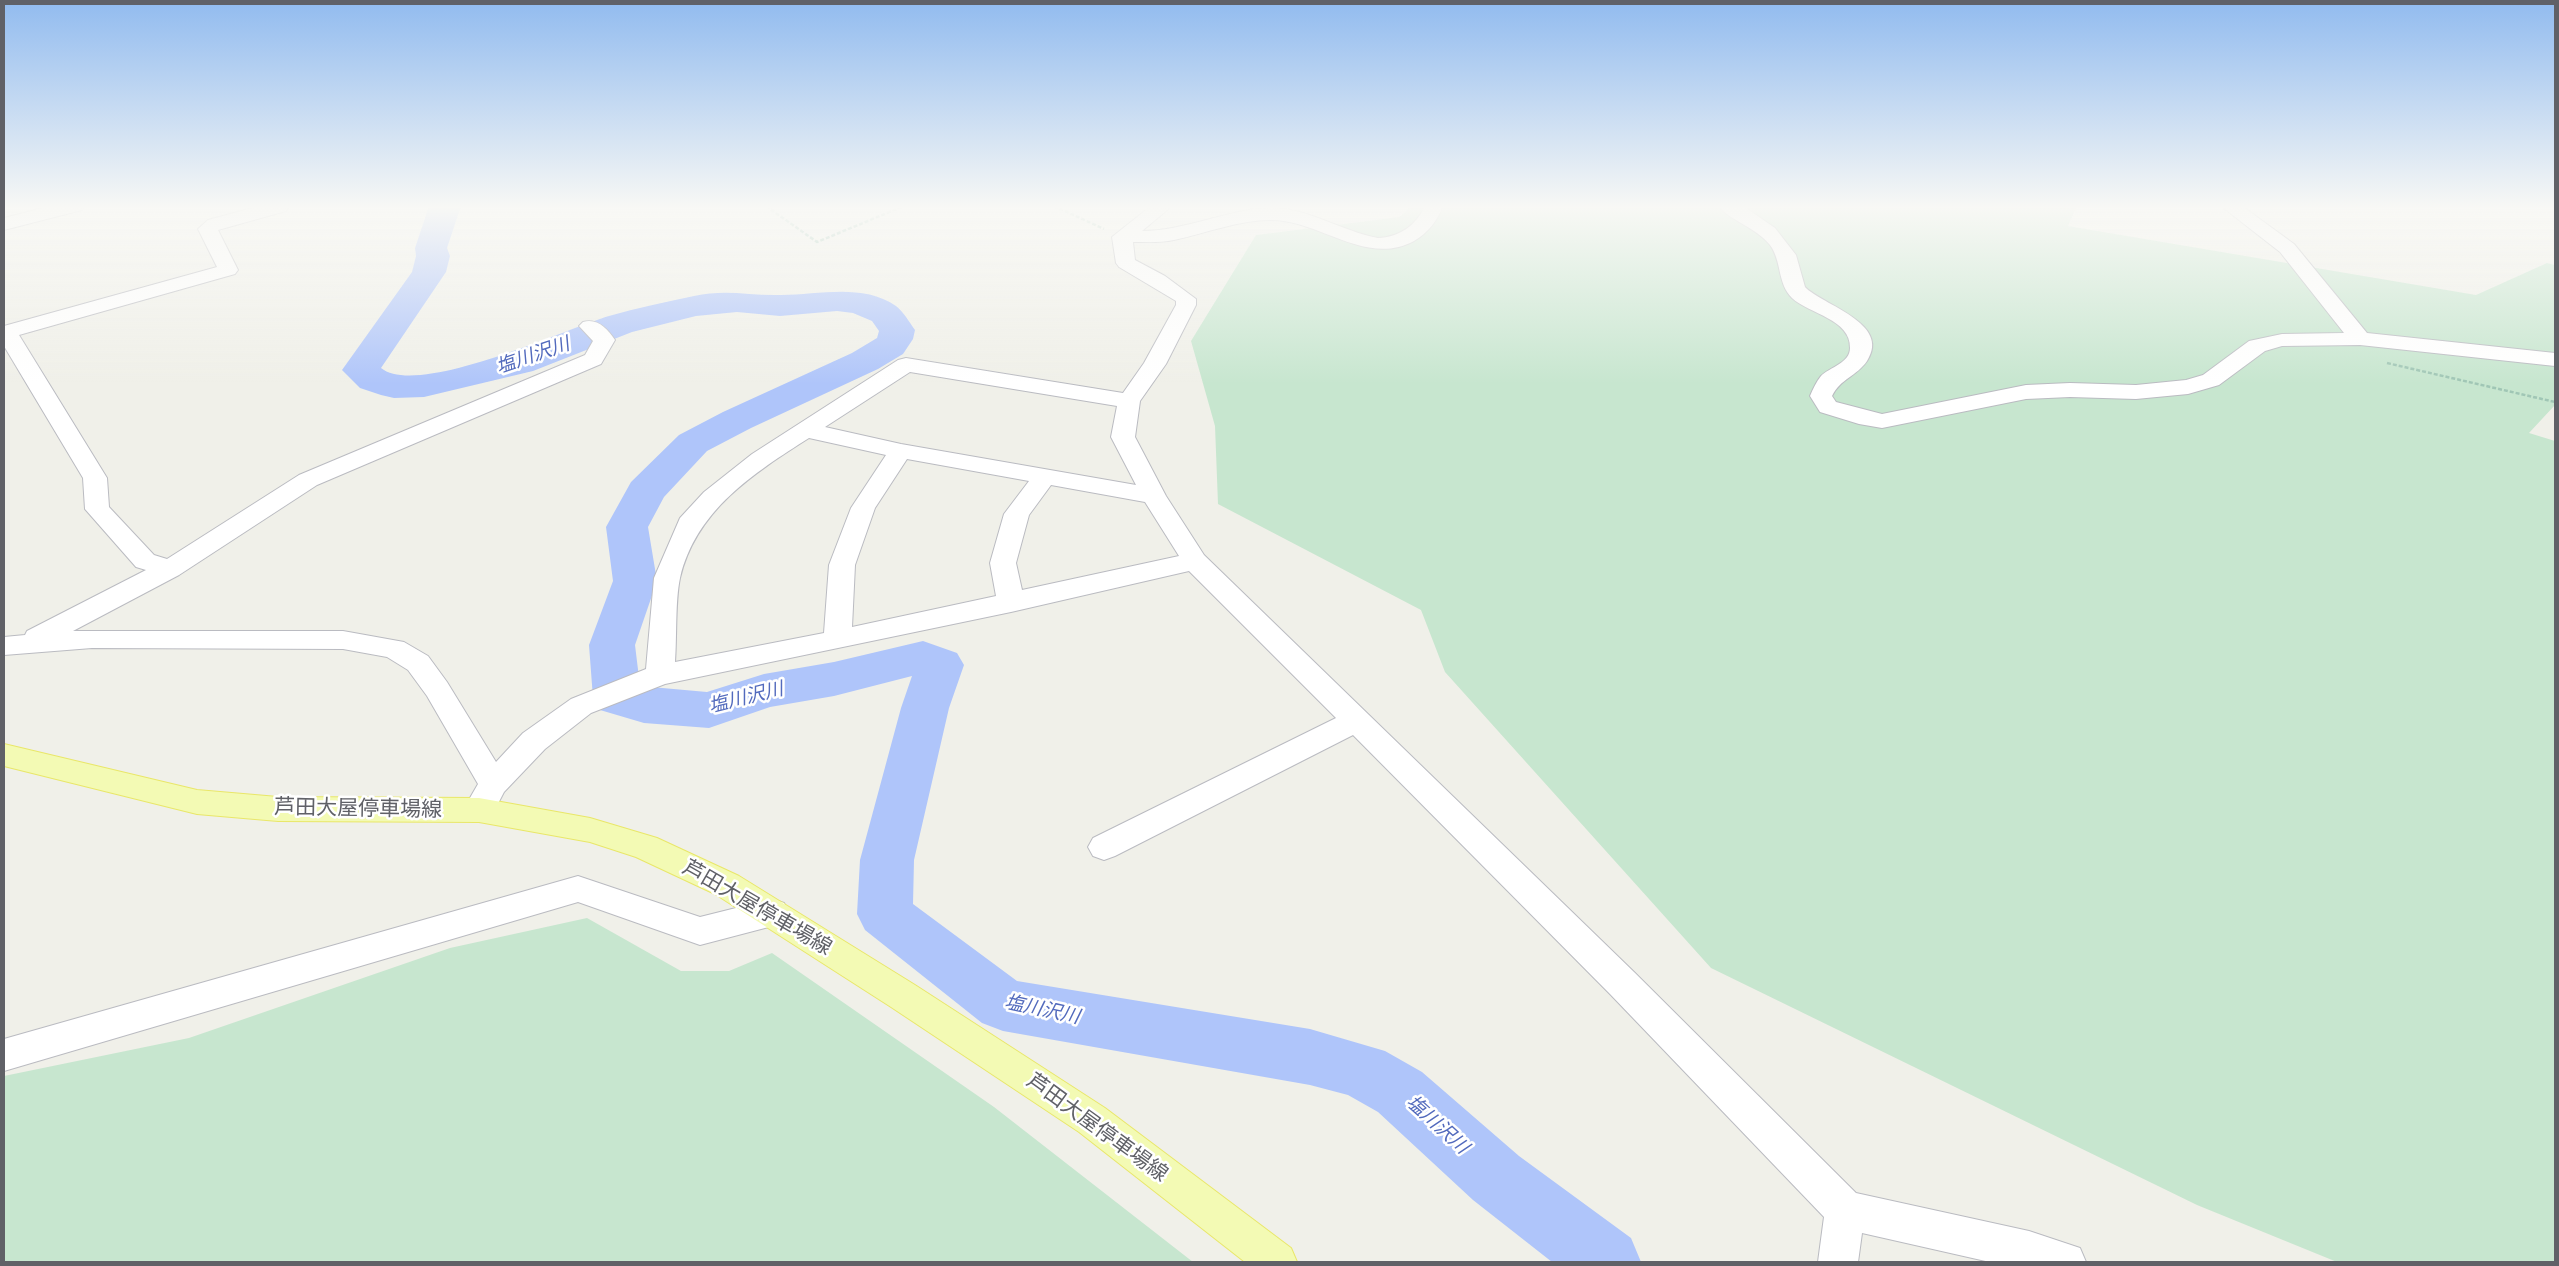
<!DOCTYPE html>
<html>
<head>
<meta charset="utf-8">
<style>
	body { margin:0 }
	#map { position:relative; width:2559px; height:1266px; overflow:hidden; background:#f0f0e9; font-family:"Open Sans",sans-serif }
	canvas { display:block }
	.frame { position:absolute; inset:0; border:5px solid #606167; pointer-events:none }
</style>
</head>
<body>
<div id="map">
<canvas width="2559" height="1266"></canvas>
<div class="frame"></div>
</div>
<script>
const ctx = document.querySelector('canvas').getContext('2d');
ctx.lineJoin = 'round';
function fill(path, color) {
  ctx.fillStyle = color;
  ctx.fill(path, 'evenodd');
}
function strokePath(path, color, width, dash) {
  ctx.strokeStyle = color;
  ctx.lineWidth = width;
  ctx.lineCap = dash ? 'butt' : 'round';
  ctx.setLineDash(dash || []);
  ctx.stroke(path);
}
function drawText(font, color, halo, rows, align = 'center') {
  ctx.font = font + ' "Open Sans","Noto Sans JP",sans-serif';
  ctx.lineWidth = 5;
  ctx.setLineDash([]);
  ctx.textBaseline = 'middle';
  ctx.strokeStyle = halo;
  ctx.fillStyle = color;
  for (const [text, x, y, turn = 0] of rows) {
    ctx.save();
    ctx.translate(x, y);
    ctx.rotate((+turn || 0) * Math.PI / 180);
    ctx.textAlign = isNaN(turn) ? turn : align;
    if (halo) ctx.strokeText(text, 0, 0);
    ctx.fillText(text, 0, 0);
    ctx.restore();
  }
}
fill(new Path2D(`
	M1412 206H2077L2068 226 2476 295 2547 263 2555 265V405L2529 433 2555 441V1262H2337L2197 1205 1711 968 1445 672 1421 610 1218 504 1215 426 1191 341 1256 235 1399 217Z
	M587 918 681 971H729L772 953 994 1107 1193 1262H4V1076L189 1038 450 948Z`), '#c7e6cf');
fill(new Path2D(`
	M429 206H461L447 248 450 256 446 272 381 368C418 398 565 329 609 316 637 308 666 302 694 296 726 289 750 296 781 295 819 295 862 283 896 306 903 311 910 323 915 330L913 339 903 354 878 369 751 428 707 451 664 497 648 527 657 581 635 645 640 686 707 692 764 674 834 662 923 641 957 653 964 665 949 708 914 860 913 904 1017 981 1310 1029 1385 1051 1422 1072 1519 1156 1631 1238 1641 1262H1552L1473 1200 1378 1112 1348 1095 1310 1085 1003 1031 982 1023 865 930 857 914 860 860 901 708 912 676 834 696 770 707 709 728 644 723 600 710 593 698 589 645 613 581 606 527 631 482 679 435 723 412 852 353 877 338 879 331 872 321 853 313 837 311 780 316 737 312 696 316 632 332 533 371 424 397 394 398 381 395 360 388 342 370 412 272 416 256 415 248Z`), '#afc5fa');
const minor = new Path2D(`
	M51 206H84L82 210 4 230V218Z
	M260 206 288 207 286 211 218 230 238 270 235 274 19 335 107 478 109 507 154 555 167 559 299 475 585 355 593 341 579 326 583 322C597 318 607 328 615 340L601 364 317 485 179 575 73 631H343L404 642 428 656 447 682 496 762 523 733 571 699 646 669 654 578 680 518 704 492 752 454 898 360 906 358 1123 393 1144 363 1176 305V301L1119 267 1116 263 1112 237 1151 206H1172L1142 231C1186 231 1227 209 1271 208 1309 208 1341 231 1378 238 1399 237 1416 226 1425 206H1443C1437 221 1428 233 1414 241 1366 267 1320 220 1271 220 1238 220 1207 233 1174 240 1161 243 1147 242 1133 242L1135 260 1165 276 1196 299V305L1166 364 1140 401 1135 437 1166 496 1204 555 1634 972 1856 1193 2029 1231 2080 1248 2086 1262H1990L1862 1233 1858 1262H1818L1824 1217 1610 994 1353 735 1115 856 1104 860 1093 856 1088 847 1093 838 1336 718 1189 571 1011 612 665 684 591 713 545 749 504 792 490 819 479 822 468 819 463 810 478 784 427 696 408 670 387 657 343 649 92 648 4 655V637L25 635 27 631 146 570 136 567 85 509 83 478 4 346V326L217 267 198 229 208 220ZM910 372 1117 406 1111 437 1136 485 901 444 825 427ZM809 438 886 455 851 508 829 565 824 633 675 662C677 637 675 601 680 578 696 510 754 473 809 438ZM907 459 1029 481 1004 514 990 563 996 596 852 627 855 565 875 508ZM1051 485 1145 502 1179 556 1022 590 1016 563 1029 515Z
	M1719 206H1743L1775 228 1796 255 1805 287C1822 305 1892 323 1867 361 1857 376 1840 379 1832 396L1836 402 1882 414 2026 385 2070 383 2136 385 2186 380 2203 375 2249 341 2282 334 2344 333 2280 252 2221 206H2242L2294 244 2367 333 2555 353V366L2360 345 2282 346 2265 351 2219 385 2188 394 2136 399 2070 397 2026 399 1882 428 1859 424 1820 412 1810 396C1813 389 1816 382 1821 376 1830 367 1850 363 1850 348 1851 319 1809 314 1792 298 1777 283 1782 261 1770 245 1757 228 1727 219 1719 206Z
	M578 876 700 917 772 899 784 903 789 913 784 923 700 945 578 902 4 1071V1039Z`);
const major = new Path2D(`
	M4 744 197 790 278 797 479 798 590 818 657 838 739 876 915 985 1105 1108 1291 1248 1297 1262H1245L1079 1132 891 1007 715 894 636 857 590 842 479 822 278 821 197 814 4 766Z`);
strokePath(minor, '#babbc1', 2);
strokePath(major, '#e9e769', 2);
strokePath(new Path2D(`
	M766 206 817 242 904 206
	M1054 206 1104 229
	M2387 363 2555 402`), '#a0c6b5', 2.5, [4, 2]);
fill(minor, '#fff');
fill(major, '#f3fab4');
const sky = ctx.createLinearGradient(0, 0, 0, 384);
sky.addColorStop(0, '#91bbef');
sky.addColorStop(0.54, '#f8f8f5');
sky.addColorStop(1, '#f8f8f500');
ctx.fillStyle = sky;
ctx.fillRect(0, 0, 2559, 384);
drawText('italic 19px', '#526abd', '#fff', [
	["塩川沢川",533,356,-19],
	["塩川沢川",746,698,-14],
	["塩川沢川",1042,1010,12],
	["塩川沢川",1437,1125,42]
]);
drawText('21px', '#606167', '#fff', [
	["芦田大屋停車場線",358,809,1],
	["芦田大屋停車場線",757,908,30],
	["芦田大屋停車場線",1097,1128,36]
]);
</script>
</body>
</html>
